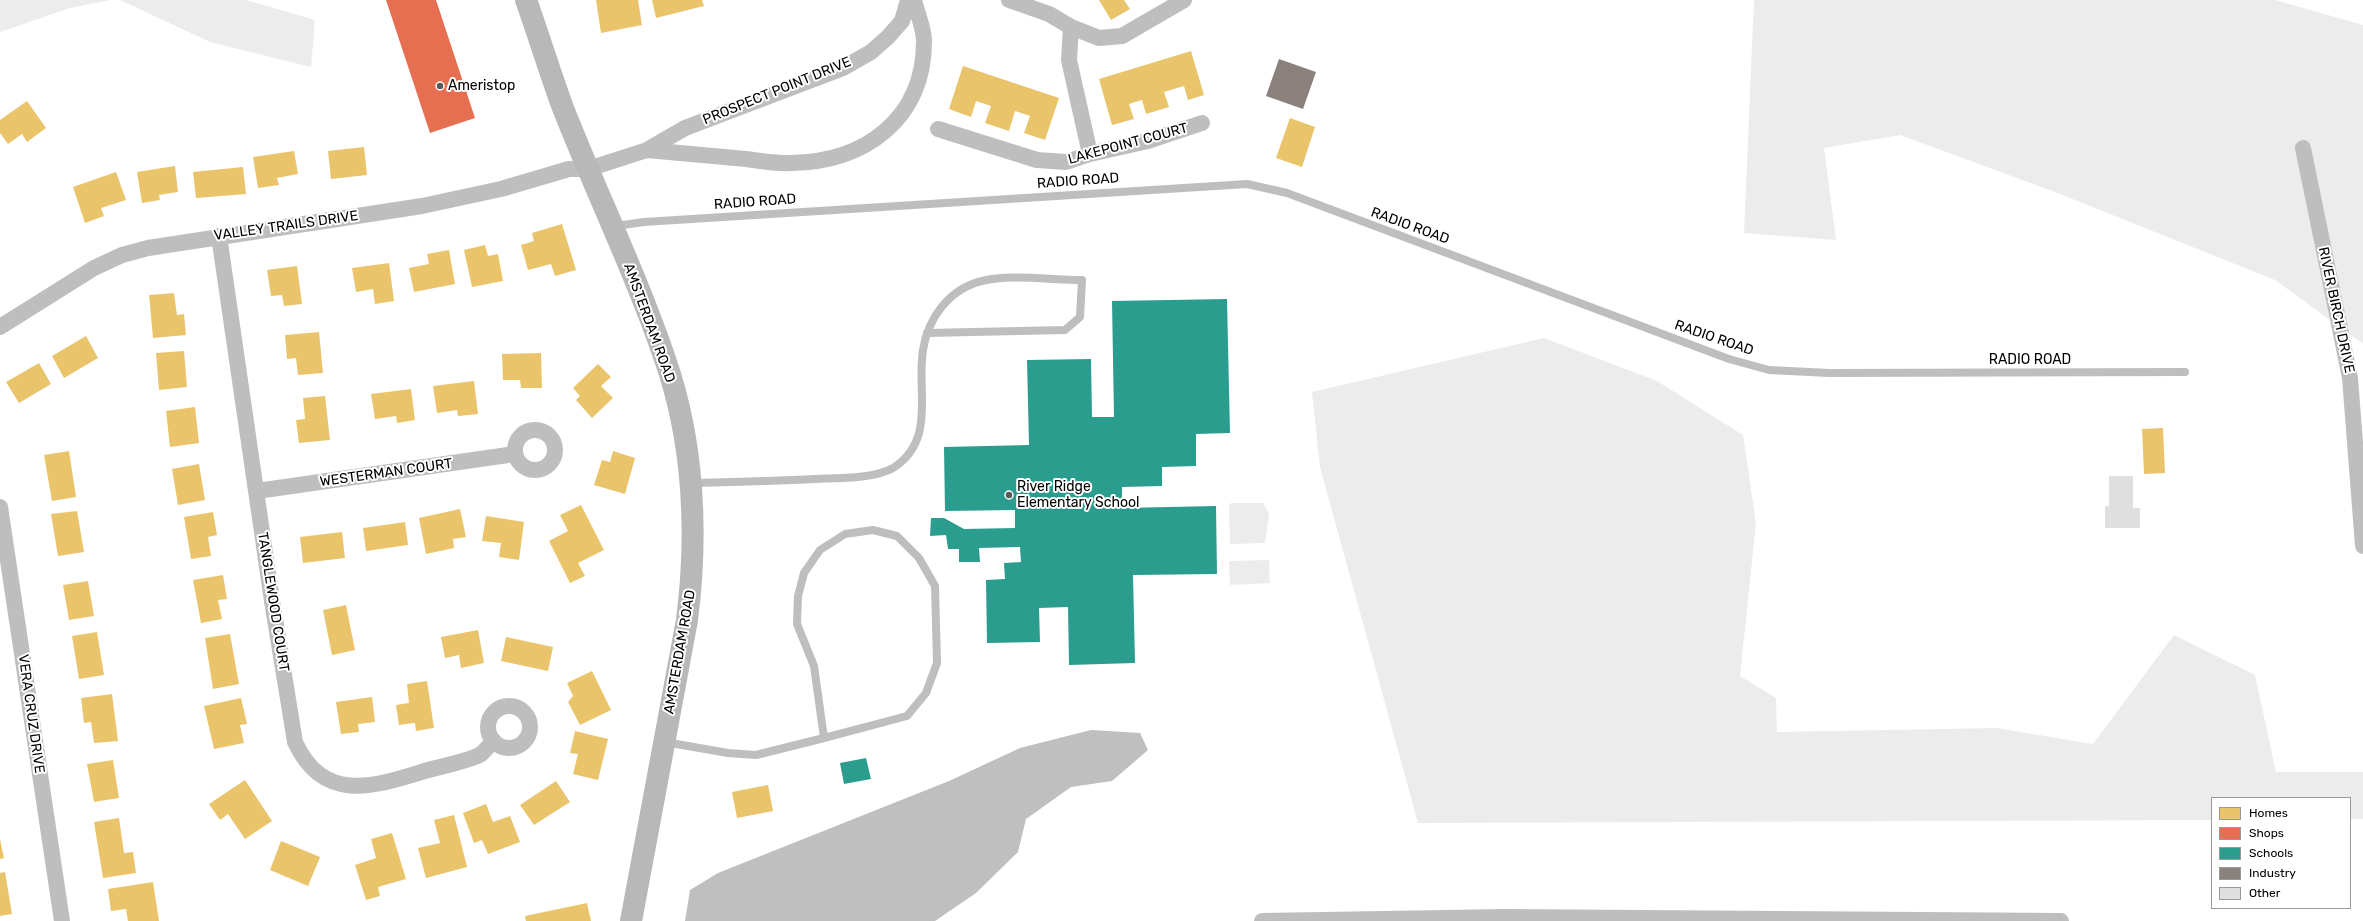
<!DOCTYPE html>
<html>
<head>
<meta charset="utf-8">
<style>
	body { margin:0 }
	#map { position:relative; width:2363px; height:921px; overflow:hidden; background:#fff; font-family:Rubik,sans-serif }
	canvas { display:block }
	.legend { position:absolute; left:2211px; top:797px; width:140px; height:112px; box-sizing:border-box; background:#fff; border:1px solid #999; margin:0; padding:5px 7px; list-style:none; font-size:12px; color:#000 }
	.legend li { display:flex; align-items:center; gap:8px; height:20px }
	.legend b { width:20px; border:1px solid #999 }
</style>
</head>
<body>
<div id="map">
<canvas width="2363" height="921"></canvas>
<ul class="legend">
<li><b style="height:11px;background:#e9c46a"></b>Homes</li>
<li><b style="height:11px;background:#e76f51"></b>Shops</li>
<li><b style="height:11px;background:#2a9d8f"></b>Schools</li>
<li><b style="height:11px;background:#8a817c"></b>Industry</li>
<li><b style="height:11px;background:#dfdfdf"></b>Other</li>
</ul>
</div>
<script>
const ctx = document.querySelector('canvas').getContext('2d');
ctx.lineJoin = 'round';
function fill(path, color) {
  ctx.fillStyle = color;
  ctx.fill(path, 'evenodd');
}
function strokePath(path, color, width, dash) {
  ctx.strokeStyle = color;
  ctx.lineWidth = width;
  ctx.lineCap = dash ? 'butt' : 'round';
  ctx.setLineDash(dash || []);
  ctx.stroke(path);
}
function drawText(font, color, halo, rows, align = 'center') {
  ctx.font = font + ' Rubik,sans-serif';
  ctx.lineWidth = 4;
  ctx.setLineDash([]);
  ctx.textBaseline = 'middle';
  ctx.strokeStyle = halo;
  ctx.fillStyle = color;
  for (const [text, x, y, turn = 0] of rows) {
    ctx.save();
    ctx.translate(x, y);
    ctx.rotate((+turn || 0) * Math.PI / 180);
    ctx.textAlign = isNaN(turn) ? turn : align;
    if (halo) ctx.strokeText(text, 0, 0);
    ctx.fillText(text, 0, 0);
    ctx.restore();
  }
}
fill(new Path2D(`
	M0 0H111L70 8 0 32Z
	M120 0H246L315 20 311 67 210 42Z
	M1754 0H2275L2363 25V344L2275 280 2055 192 1900 135 1824 148 1836 240 1744 233Z
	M1544 338 1657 381 1743 435 1756 523 1740 676 1776 698 1777 732 1997 728 2093 744 2174 635 2255 675 2276 772H2363V819H2350V798H2212V820L1418 823 1320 467 1312 392Z
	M1231 503H1263L1269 514 1265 543 1230 544 1229 506Z
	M1269 560 1270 583 1230 585 1229 561Z`), '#ececec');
fill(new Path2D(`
	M1091 730 1140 733 1148 750 1112 781 1071 787 1026 819 1018 852 976 893 935 921H685L690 890 718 873 949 781 1020 748Z`), '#bfbfbf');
fill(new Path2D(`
	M596 0H638L642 25 601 33Z
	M652 0H702L704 6 656 18Z
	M1099 0H1124L1130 9 1111 20Z
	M1191 51 1204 95 1188 100 1184 86 1164 92 1169 107 1146 114 1142 100 1129 104 1134 119 1112 125 1099 79Z
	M963 66 1059 98 1045 140 1024 133 1030 116 1015 111 1009 131 985 123 991 106 976 101 971 117 949 109Z
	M27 101 46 128 27 142 22 134 8 144 0 133V120Z
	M1290 118 1315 127 1302 167 1276 158Z
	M364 147 367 175 331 179 328 151Z
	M294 151 298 174 277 178 279 185 258 188 253 157Z
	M175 166 178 192 159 195 160 200 142 203 137 172Z
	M243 167 246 194 196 198 193 172Z
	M116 172 126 200 101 208 104 216 85 223 73 187Z
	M562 224 576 270 555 276 551 264 528 270 521 245 534 241 532 233Z
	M485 245 488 256 498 254 503 281 472 287 464 250Z
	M449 250 455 284 414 292 409 268 429 264 427 254Z
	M389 263 394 301 375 304 373 289 356 292 352 268Z
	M297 266 302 304 284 306 282 295 271 296 267 270Z
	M174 293 177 315 184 314 186 335 153 338 149 295Z
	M319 332 323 373 298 375 296 358 287 359 285 335Z
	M86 336 98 358 64 378 52 356Z
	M184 351 187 387 159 390 156 353Z
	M541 353 542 388H521L520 380H503L502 354Z
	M39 363 51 384 19 403 6 382Z
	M598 364 611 377 601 386 613 398 592 418 576 400 580 396 573 388Z
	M474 381 478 414 458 416 457 410 437 413 433 386Z
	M411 389 415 420 397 423 396 416 375 419 371 394Z
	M325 396 330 440 299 443 296 420 305 419 303 398Z
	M195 407 199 443 170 447 166 411Z
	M2163 428 2165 473 2144 474 2142 429Z
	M69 451 76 497 52 501 44 455Z
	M613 451 635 458 625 494 594 485 602 460 610 462Z
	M199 464 205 500 178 505 172 469Z
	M581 505 604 550 578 563 585 576 570 583 549 541 568 531 560 515Z
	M460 509 466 537 453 539 454 548 426 554 419 518Z
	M77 511 84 552 58 556 51 514Z
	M213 512 217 535 208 537 211 556 191 559 184 517Z
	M486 516 524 522 519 560 499 557 501 543 482 541Z
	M405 522 408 545 366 551 363 528Z
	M342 532 345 558 303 563 300 537Z
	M223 575 227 599 218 600 222 619 201 623 193 580Z
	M88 581 94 616 69 620 63 585Z
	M346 605 355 650 332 655 323 610Z
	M478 630 484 663 461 668 459 655 445 658 441 637Z
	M97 632 104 675 79 679 72 636Z
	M230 634 239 684 213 689 205 638Z
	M506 637 553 647 548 671 501 661Z
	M592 671 611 710 580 725 568 702 573 696 567 683Z
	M427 681 434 728 416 731 415 723 399 725 396 705 409 703 407 684Z
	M112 694 118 741 94 743 91 722 84 723 81 698Z
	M372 697 375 722 358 724 359 732 341 734 336 702Z
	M241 698 247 724 240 725 244 743 214 749 204 706Z
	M575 731 608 739 598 780 573 774 578 754 570 753Z
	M113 760 119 798 94 802 87 764Z
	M245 780 272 821 245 839 228 814 220 820 209 804Z
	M556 781 570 802 534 825 520 805Z
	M768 785 773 811 737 818 732 792Z
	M486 804 493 822 510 816 520 842 488 854 482 840 474 843 463 813Z
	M454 815 467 867 426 878 418 848 440 843 434 820Z
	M119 818 124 853 133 852 136 873 103 878 94 822Z
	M392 833 406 879 378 887 380 896 366 900 355 865 376 858 371 839Z
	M0 839 4 858 0 859Z
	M281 841 320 857 308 886 270 870Z
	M5 872 12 914 0 916V873Z
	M153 882 159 921H128L126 909 111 911 108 889Z
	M587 903 591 921H526L525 916Z`), '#e9c46a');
fill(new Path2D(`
	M386 0H436L475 118 430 133Z`), '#e76f51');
fill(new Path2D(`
	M1227 299 1230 433 1196 434V466L1162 467V486L1122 487V508L1216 506 1217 574 1133 575 1135 663 1069 665 1068 607 1039 608 1040 642 987 643 986 580 1005 579 1004 563 1021 562 1020 547 979 548 980 562H959V549H948L946 535 930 536 931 518H944L964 529 1015 528V510L945 511 944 447 1029 445 1027 360 1091 359 1092 417H1114L1112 301Z
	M866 758 871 779 844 784 840 763Z`), '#2a9d8f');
fill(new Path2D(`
	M1279 59 1316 72 1303 109 1266 96Z`), '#8a817c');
fill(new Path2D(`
	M2109 476H2133V508H2140V528H2105V506H2109Z`), '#dfdfdf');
strokePath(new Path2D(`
	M615 229 623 225 644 222 1247 184 1287 193 1729 359 1769 370 1829 373 2185 372
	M691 483C732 482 774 481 815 479 837 478 874 479 893 468 937 440 916 390 923 350 928 318 949 289 982 281 1009 274 1053 280 1082 280L1080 317 1065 330 927 333
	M665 742 728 753 756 755 824 738 907 716 926 693 937 663 935 586 919 558 897 536 873 530 845 534 820 550 804 573 798 596 797 624 814 666 824 738`), '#bebebe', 8);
strokePath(new Path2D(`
	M1009 0 1049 14 1071 27 1099 38 1122 36 1184 0
	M1071 27 1069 60 1090 154
	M938 129 1037 160 1066 162 1090 154 1148 141 1202 123
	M2303 148 2350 378 2363 546
	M647 150C680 153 713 156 746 159 761 161 776 164 791 163 865 162 924 119 924 41 924 28 917 13 914 0
	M219 236 272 601 295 742C324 805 376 786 428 770 440 767 472 760 481 754 485 751 489 745 494 741
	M0 327 94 268 122 255 148 248 422 206 501 189 569 169H588L647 150 685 128 843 68 871 52 888 37 902 21 908 0
	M515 450a20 20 0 1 1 40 0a20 20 0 1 1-40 0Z
	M257 491 515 454
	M0 507 62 921
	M488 727a21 21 0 1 1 42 0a21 21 0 1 1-42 0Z
	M1262 921 1504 917 2061 921`), '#bebebe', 16);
strokePath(new Path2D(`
	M526 0C539 36 550 73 563 108 596 192 636 274 665 359 694 442 698 534 687 620L631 921`), '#b8b8b8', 22);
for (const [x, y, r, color] of [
	[440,86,4,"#595959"],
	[1009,495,4,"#595959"]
]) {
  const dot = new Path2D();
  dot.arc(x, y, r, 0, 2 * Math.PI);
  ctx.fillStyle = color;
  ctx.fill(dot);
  strokePath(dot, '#fff', 1.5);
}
drawText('14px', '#000', '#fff', [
	["Ameristop",448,86],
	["River Ridge",1017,487],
	["Elementary School",1017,503]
], 'left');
drawText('14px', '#000', '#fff', [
	["PROSPECT POINT DRIVE",777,91,-22],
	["LAKEPOINT COURT",1128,144,-15],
	["RADIO ROAD",1078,181,-4],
	["RADIO ROAD",755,202,-4],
	["VALLEY TRAILS DRIVE",286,226,-8],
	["RADIO ROAD",1410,226,20],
	["RIVER BIRCH DRIVE",2336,310,78],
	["AMSTERDAM ROAD",649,323,70],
	["RADIO ROAD",1714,338,19],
	["RADIO ROAD",2030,360],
	["WESTERMAN COURT",386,473,-8],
	["TANGLEWOOD COURT",273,602,81],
	["AMSTERDAM ROAD",680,652,-80],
	["VERA CRUZ DRIVE",31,714,82]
]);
</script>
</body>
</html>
